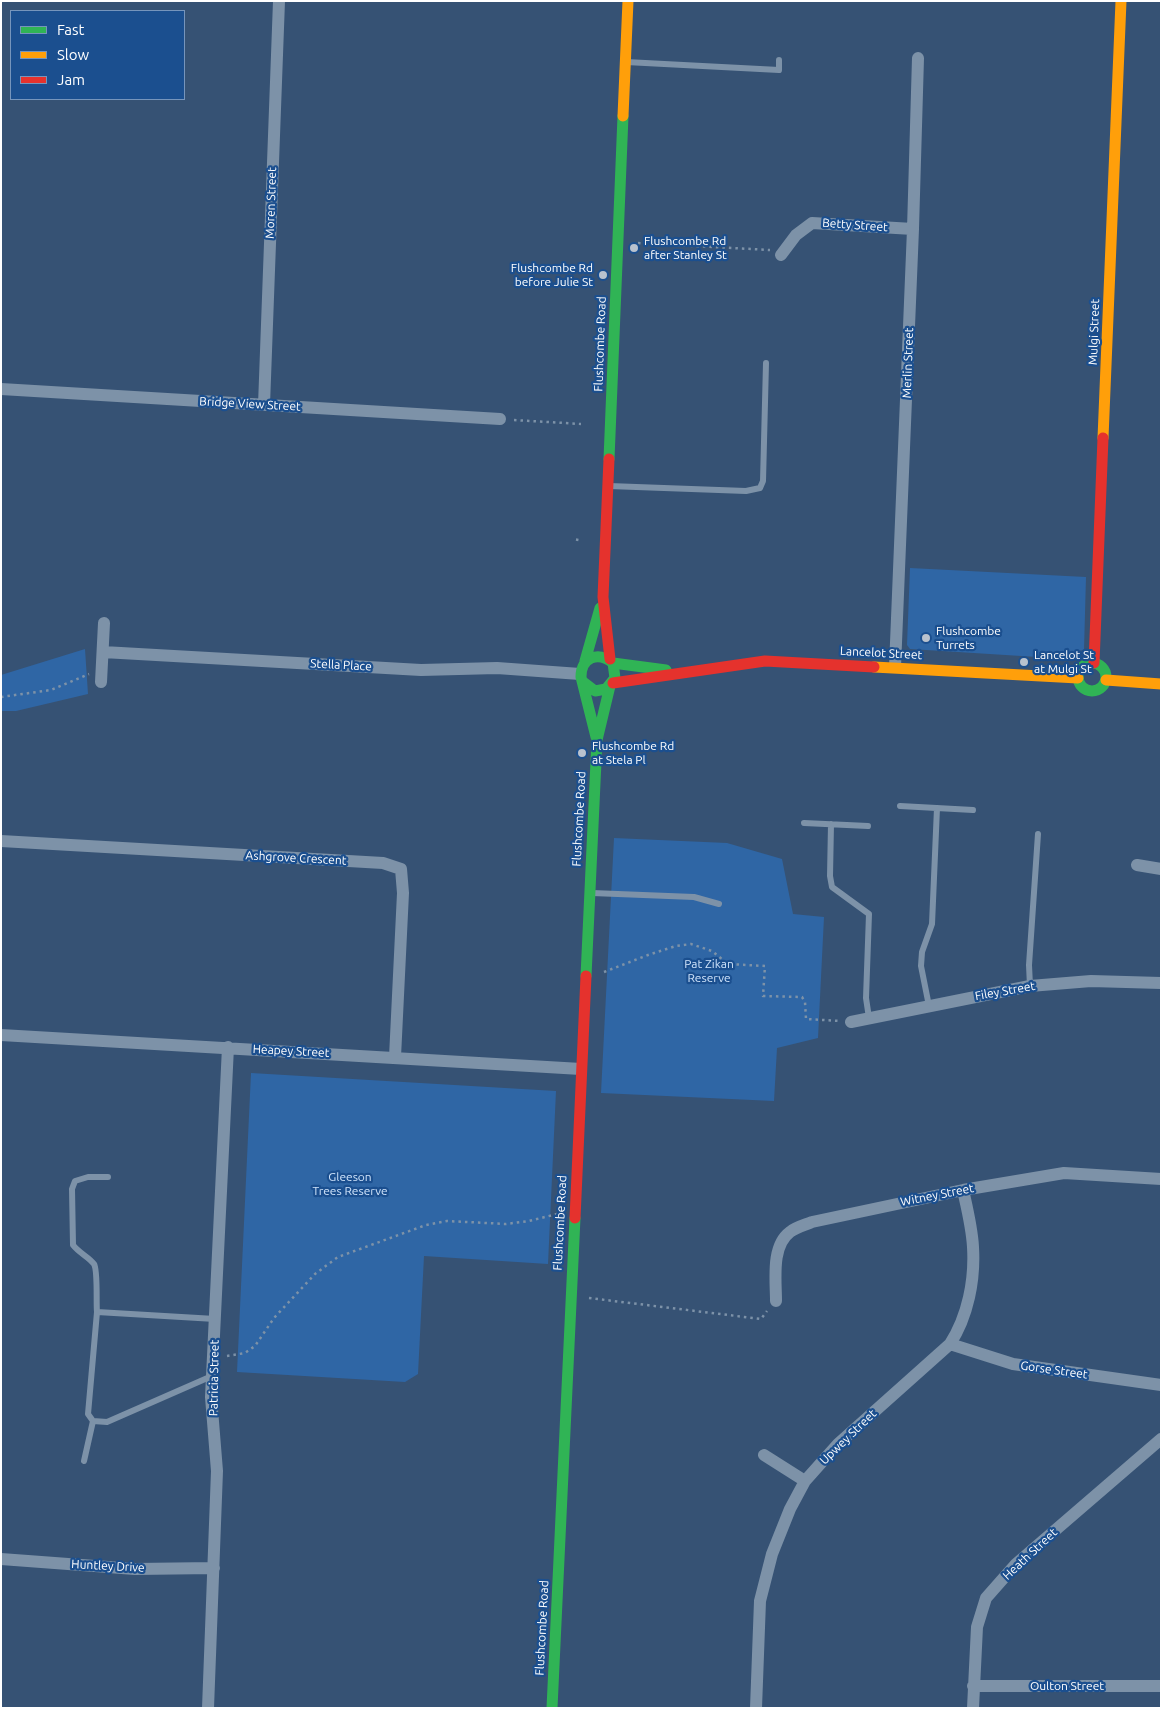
<!DOCTYPE html>
<html>
<head>
<meta charset="utf-8">
<style>
	body { margin:0 }
	#map { position:relative; width:1162px; height:1709px; overflow:hidden; background:#365274; font-family:Ubuntu,sans-serif }
	canvas { display:block }
	.frame { position:absolute; inset:0; border:2px solid #fff; pointer-events:none }
	.legend { position:absolute; left:10px; top:10px; width:175px; height:90px; box-sizing:border-box; background:#1b4f8f; border:1px solid #7695bc; margin:0; padding:6px 9px; list-style:none; font-size:15px; color:#fff }
	.legend li { display:flex; align-items:center; gap:10px; height:25px }
	.legend b { width:25px; border:1px solid #7695bc }
</style>
</head>
<body>
<div id="map">
<canvas width="1162" height="1709"></canvas>
<div class="frame"></div>
<ul class="legend">
<li><b style="height:6px;background:#30b455"></b>Fast</li>
<li><b style="height:6px;background:#ff9f0a"></b>Slow</li>
<li><b style="height:6px;background:#e5322d"></b>Jam</li>
</ul>
</div>
<script>
const ctx = document.querySelector('canvas').getContext('2d');
ctx.lineJoin = 'round';
function fill(path, color) {
  ctx.fillStyle = color;
  ctx.fill(path, 'evenodd');
}
function strokePath(path, color, width, dash) {
  ctx.strokeStyle = color;
  ctx.lineWidth = width;
  ctx.lineCap = dash ? 'butt' : 'round';
  ctx.setLineDash(dash || []);
  ctx.stroke(path);
}
function drawText(font, color, halo, rows, align = 'center') {
  ctx.font = font + ' Ubuntu,sans-serif';
  ctx.lineWidth = 4.5;
  ctx.setLineDash([]);
  ctx.textBaseline = 'middle';
  ctx.strokeStyle = halo;
  ctx.fillStyle = color;
  for (const [text, x, y, turn = 0] of rows) {
    ctx.save();
    ctx.translate(x, y);
    ctx.rotate((+turn || 0) * Math.PI / 180);
    ctx.textAlign = isNaN(turn) ? turn : align;
    if (halo) ctx.strokeText(text, 0, 0);
    ctx.fillText(text, 0, 0);
    ctx.restore();
  }
}
fill(new Path2D(`
	M910 568 1086 577 1084 650 1078 651 1069 659 910 649 907 645Z
	M85 649 88 694 16 711H1V675Z
	M614 838 727 843 782 859 793 914 824 917 818 1038 777 1048 774 1101 601 1093Z
	M251 1073 556 1091 548 1264 424 1256 418 1374 405 1382 237 1372Z`), '#2f66a5');
strokePath(new Path2D(`
	M638 243 770 250
	M514 420 581 424
	M577 541 578 535
	M1 697 51 690 89 674
	M604 972 648 955 676 946 691 944 712 951 728 964 765 966 763 996 802 997 805 1002 806 1019 840 1021
	M589 1298 761 1319 767 1311
	M227 1356 245 1353 255 1346 274 1318 315 1274 338 1257 426 1225 447 1221 506 1224 529 1221 557 1214`), '#7d92a8', 2.5, [2.5, 4]);
strokePath(new Path2D(`
	M626 62 779 70V60
	M609 486 746 491 760 488 763 481 766 363
	M900 806 973 810
	M804 823 868 826
	M831 824 830 876 832 887 869 914 866 998 869 1018
	M592 893 694 897 719 904
	M1030 986 1029 965 1038 834
	M929 1006 921 966 922 952 932 924 937 808
	M108 1177H88L75 1181 72 1189 73 1245C79 1253 89 1257 94 1264 98 1270 96 1303 97 1312L215 1319
	M93 1421 107 1422 212 1376
	M84 1461 93 1421 88 1414 97 1312`), '#7d92a8', 6);
strokePath(new Path2D(`
	M781 255 796 235 812 223 913 229
	M1 389 500 419
	M264 405 279 1
	M103 652 421 670 497 668 580 674
	M895 667 913 229 918 58
	M101 682 104 623
	M1 841 383 863 401 869 403 893 395 1057
	M1137 865 1161 869
	M851 1022 1030 986 1091 981 1161 983
	M1 1035 581 1069
	M776 1301C776 1280 771 1246 790 1232 796 1227 805 1225 812 1222L963 1190 1064 1173 1161 1179
	M950 1344 1013 1364 1161 1385
	M764 1455 805 1481
	M1 1559 135 1569 214 1568
	M973 1686H1161
	M208 1708 217 1471 211 1397 228 1047
	M756 1708 760 1601 772 1554 790 1509 805 1481 838 1444 950 1344C968 1316 975 1280 973 1247 972 1228 967 1208 963 1190
	M973 1708 977 1627 986 1598 1016 1564 1161 1439`), '#7d92a8', 12);
strokePath(new Path2D(`
	M609 459 623 116
	M585 661 600 608
	M613 663 666 670
	M1078 677a14 14 0 1 1 28 0a14 14 0 1 1-28 0Z
	M582 681 595 691 606 689 615 678 613 663C598 651 581 657 581 677L596 737
	M586 976 597 740 610 686
	M552 1708 575 1218`), '#30b455', 11);
strokePath(new Path2D(`
	M623 116 628 1
	M1103 438 1121 1
	M874 667 1078 678
	M1106 680 1161 684`), '#ff9f0a', 11);
strokePath(new Path2D(`
	M609 459 603 597 610 659
	M1094 663 1103 438
	M613 683 765 661 874 667
	M575 1218 586 976`), '#e5322d', 11);
for (const [x, y, r, color] of [
	[634,248,5,"#b9c2ce"],
	[603,275,5,"#b9c2ce"],
	[926,638,5,"#b9c2ce"],
	[1024,662,5,"#b9c2ce"],
	[582,753,5,"#b9c2ce"]
]) {
  const dot = new Path2D();
  dot.arc(x, y, r, 0, 2 * Math.PI);
  ctx.fillStyle = color;
  ctx.fill(dot);
  strokePath(dot, '#1b4f8f', 2);
}
drawText('12px', '#fff', '#1b4f8f', [
	["Moren Street",271,203,-88],
	["Betty Street",855,225,4],
	["Mulgi Street",1094,332,-88],
	["Flushcombe Road",600,344,-88],
	["Merlin Street",908,363,-88],
	["Bridge View Street",250,404,3],
	["Lancelot Street",881,653,3],
	["Stella Place",341,665,3],
	["Flushcombe Road",579,819,-87],
	["Ashgrove Crescent",296,858,3],
	["Filey Street",1005,991,-10],
	["Heapey Street",291,1051,3],
	["Witney Street",937,1195,-11],
	["Flushcombe Road",560,1223,-87],
	["Gorse Street",1054,1370,8],
	["Patricia Street",214,1378,-89],
	["Upwey Street",848,1437,-44],
	["Heath Street",1030,1554,-43],
	["Huntley Drive",108,1566,3],
	["Flushcombe Road",542,1628,-87],
	["Oulton Street",1067,1686]
]);
drawText('12px', '#fff', '#1b4f8f', [
	["Flushcombe Rd",644,241],
	["after Stanley St",644,255],
	["Flushcombe Rd",593,268,"right"],
	["before Julie St",593,282,"right"],
	["Flushcombe",936,631],
	["Turrets",936,645],
	["Lancelot St",1034,655],
	["at Mulgi St",1034,669],
	["Flushcombe Rd",592,746],
	["at Stela Pl",592,760]
], 'left');
drawText('12px', '#cfe3fa', '#1b4f8f', [
	["Pat Zikan",709,964],
	["Reserve",709,978],
	["Gleeson",350,1177],
	["Trees Reserve",350,1191]
]);
</script>
</body>
</html>
